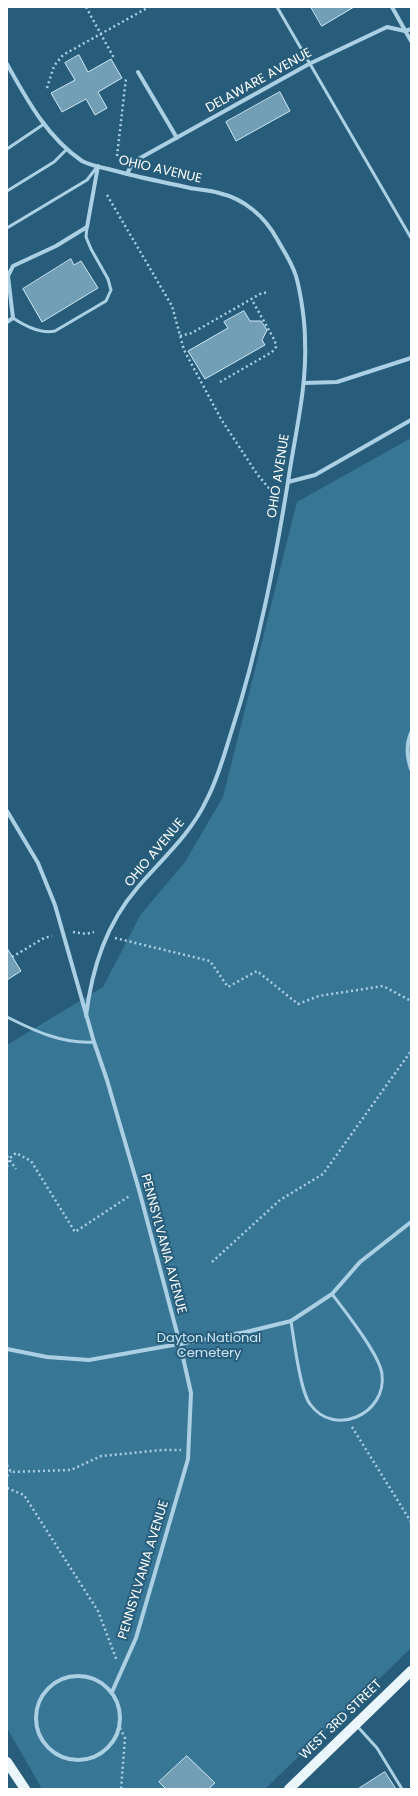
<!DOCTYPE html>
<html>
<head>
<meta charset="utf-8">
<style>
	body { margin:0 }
	#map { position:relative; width:418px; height:1796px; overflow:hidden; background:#275d7b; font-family:Poppins,sans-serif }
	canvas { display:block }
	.frame { position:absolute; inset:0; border:8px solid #fff; pointer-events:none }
</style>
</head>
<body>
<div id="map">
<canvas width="418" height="1796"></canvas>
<div class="frame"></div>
</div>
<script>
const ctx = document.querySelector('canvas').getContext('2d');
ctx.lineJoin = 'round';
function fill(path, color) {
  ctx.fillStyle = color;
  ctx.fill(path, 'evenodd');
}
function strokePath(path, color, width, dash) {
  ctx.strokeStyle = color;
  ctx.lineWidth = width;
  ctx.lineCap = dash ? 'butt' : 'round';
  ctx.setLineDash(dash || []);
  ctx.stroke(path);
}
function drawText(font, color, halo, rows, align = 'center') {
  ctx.font = font + ' Poppins,sans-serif';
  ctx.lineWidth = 4;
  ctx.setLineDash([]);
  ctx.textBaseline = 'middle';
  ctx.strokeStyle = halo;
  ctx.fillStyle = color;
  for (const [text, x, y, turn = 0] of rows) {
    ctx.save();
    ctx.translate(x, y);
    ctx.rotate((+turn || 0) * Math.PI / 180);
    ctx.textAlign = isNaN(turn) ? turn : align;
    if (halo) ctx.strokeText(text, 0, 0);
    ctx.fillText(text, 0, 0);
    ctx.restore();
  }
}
fill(new Path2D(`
	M411 438V1648L265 1789H42L7 1728V1045L103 987 141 914 185 862 223 797 297 502Z`), '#387696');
const building = new Path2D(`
	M311 7H354L322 26Z
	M79 55 88 72 111 59 122 78 98 92 107 108 95 115 86 99 62 112 51 93 75 80 65 63Z
	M280 92 290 111 236 141 226 122Z
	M71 259 74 265 81 261 98 288 42 322 23 289Z
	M244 311 250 321H261L267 330 262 340 265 345 205 379 188 351 228 328 224 322Z
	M7 948 21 971 7 980Z
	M187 1756 215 1783 208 1789H166L159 1782Z
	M385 1772 396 1789H358Z`);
fill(building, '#739fb6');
strokePath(building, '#cee7f3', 1);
strokePath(new Path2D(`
	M86 7 114 58
	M47 88 54 66 63 55 149 7
	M117 156 126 78
	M107 195 172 306 184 350 221 419 257 474 273 493
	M180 336 192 333 260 294 268 292
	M220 382 272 352 276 347 275 341 252 300
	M73 932 86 934 94 932
	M115 938 210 961 228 987 257 971 298 1004 319 996 383 986 411 1001
	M12 957 44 938 52 936
	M7 1156 16 1169
	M7 1167 9 1159 16 1153 31 1161 75 1232 131 1195
	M212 1262 280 1200 323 1174 411 1051
	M352 1427 411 1522
	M7 1465 11 1472 71 1470 101 1456 162 1450H181
	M7 1476 11 1472
	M7 1488 24 1495 98 1611 117 1661
	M120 1728 125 1738 121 1789`), '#abd0e4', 2.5, [2, 3]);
strokePath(new Path2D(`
	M277 7 411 238
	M7 149 44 124
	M7 191 54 162 67 149
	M7 228 87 180 97 167
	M13 318C25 326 41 334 55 331L106 301 111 290 108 279 91 249 86 237 87 227
	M7 1017C35 1031 62 1044 94 1042
	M291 1321C294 1340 300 1391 310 1404 334 1438 387 1414 382 1374 380 1355 345 1311 332 1294
	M357 1726 377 1748 402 1789`), '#abd0e4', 3);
strokePath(new Path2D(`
	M392 7 411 41
	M7 64C27 100 47 137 82 161 91 166 105 168 116 171 140 178 165 182 190 188 200 190 210 190 219 193 245 199 265 217 277 239 284 251 292 263 296 276 301 294 305 322 305 340 307 383 297 426 290 469 276 558 259 647 231 733 224 755 218 778 207 799 191 834 163 858 138 887 106 924 92 968 86 1016
	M138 72 177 138
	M127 174 133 162 309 64 387 27 405 31 411 29
	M7 322 13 318 8 276 13 266 56 246 87 227 98 166
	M304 383 337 382 411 358
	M288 482 315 475 411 420
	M411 733C406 746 407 756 411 769
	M7 811 38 863 55 905 94 1042 107 1080 139 1190 180 1344 191 1393 188 1459 136 1638 112 1692
	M7 1349 47 1357 89 1360 246 1332 291 1321 332 1294 360 1262 411 1222
	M36 1718a42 42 0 1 1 84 0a42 42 0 1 1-84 0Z`), '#abd0e4', 4);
strokePath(new Path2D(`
	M7 1762 25 1789
	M289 1789 411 1671`), '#ebf5fc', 10);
drawText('13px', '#fff', '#275d7b', [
	["DELAWARE AVENUE",259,81,-29],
	["OHIO AVENUE",160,170,13],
	["OHIO AVENUE",279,476,-81],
	["OHIO AVENUE",155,853,-50],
	["PENNSYLVANIA AVENUE",163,1244,75],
	["PENNSYLVANIA AVENUE",144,1570,-73],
	["WEST 3RD STREET",341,1720,-44]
]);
drawText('13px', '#cee7f3', '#275d7b', [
	["Dayton National",209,1339],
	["Cemetery",209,1354]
]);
</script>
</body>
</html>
